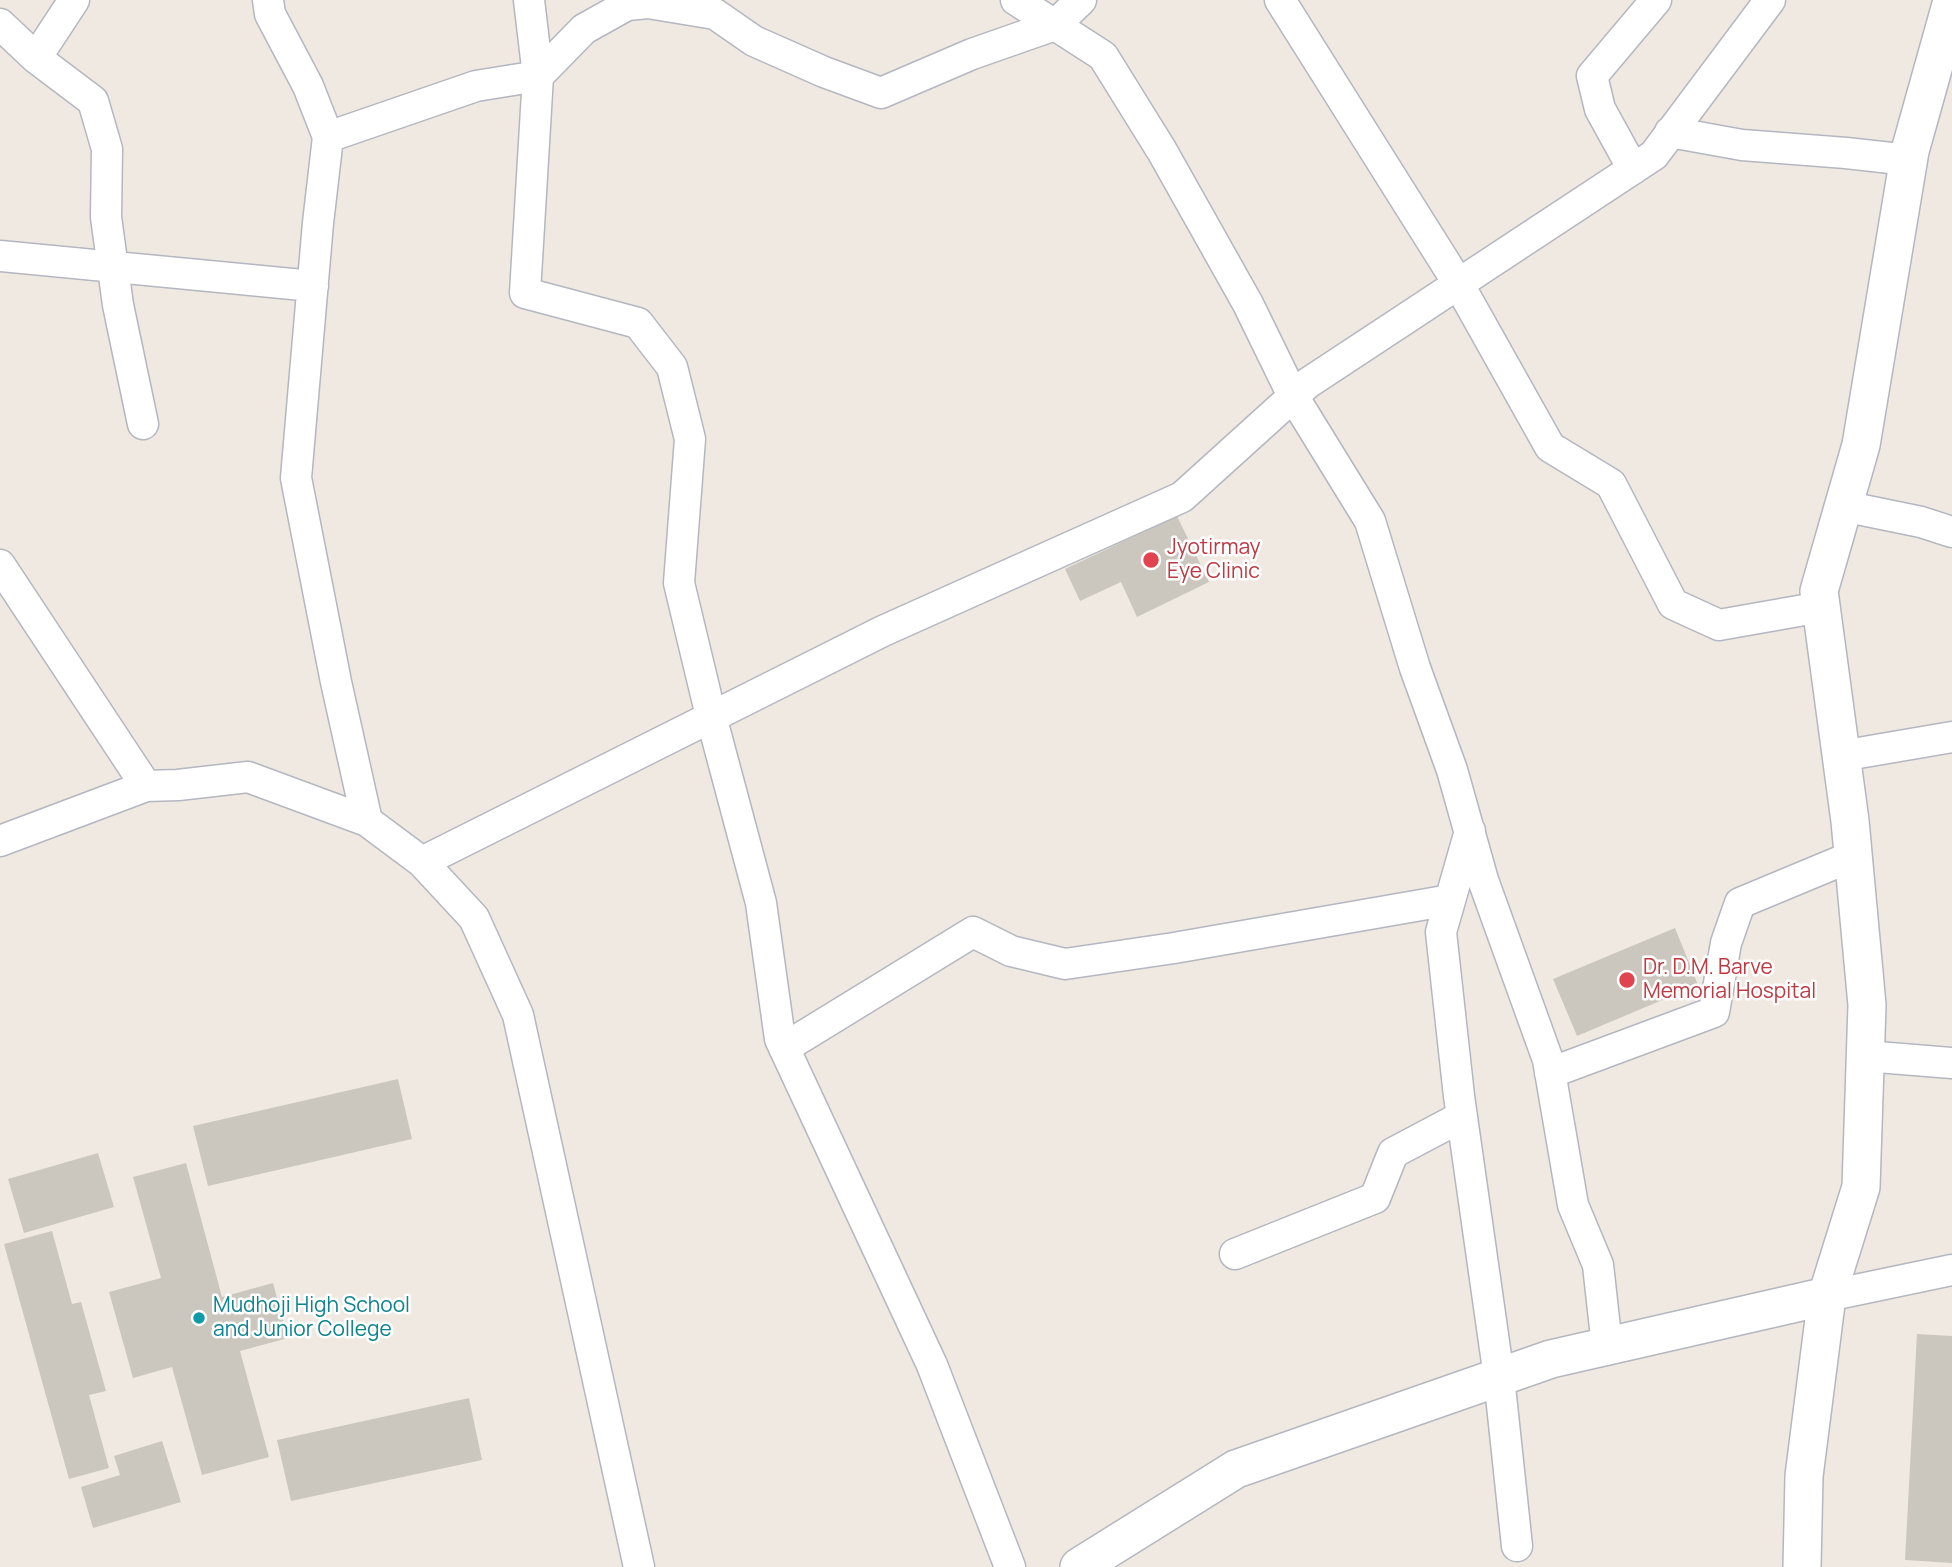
<!DOCTYPE html>
<html>
<head>
<meta charset="utf-8">
<style>
	body { margin:0 }
	canvas { display:block; background:#efe9e1 }
</style>
</head>
<body>
<canvas width="1952" height="1567"></canvas>
<script>
const ctx = document.querySelector('canvas').getContext('2d');
ctx.lineJoin = 'round';
function fill(path, color) {
  ctx.fillStyle = color;
  ctx.fill(path, 'evenodd');
}
function strokePath(path, color, width, dash) {
  ctx.strokeStyle = color;
  ctx.lineWidth = width;
  ctx.lineCap = dash ? 'butt' : 'round';
  ctx.setLineDash(dash || []);
  ctx.stroke(path);
}
function drawText(font, color, halo, rows, align = 'center') {
  ctx.font = font + ' Manrope,sans-serif';
  ctx.lineWidth = 5;
  ctx.setLineDash([]);
  ctx.textBaseline = 'middle';
  ctx.strokeStyle = halo;
  ctx.fillStyle = color;
  for (const [text, x, y, turn = 0] of rows) {
    ctx.save();
    ctx.translate(x, y);
    ctx.rotate((+turn || 0) * Math.PI / 180);
    ctx.textAlign = isNaN(turn) ? turn : align;
    if (halo) ctx.strokeText(text, 0, 0);
    ctx.fillText(text, 0, 0);
    ctx.restore();
  }
}
fill(new Path2D(`
	M1177 516 1209 582 1137 617 1121 582 1080 601 1065 569Z
	M1675 928 1698 985 1577 1036 1553 979Z
	M398 1079 412 1139 208 1186 193 1126Z
	M98 1153 114 1207 24 1233 8 1179Z
	M186 1163 222 1297 273 1283 288 1338 240 1351 269 1457 202 1475 172 1367 133 1378 109 1292 161 1278 133 1177Z
	M52 1231 72 1304 81 1302 106 1391 89 1395 109 1468 69 1479 4 1244Z
	M1917 1334 1952 1336V1563L1905 1560Z
	M469 1398 482 1460 291 1501 277 1440Z
	M162 1441 181 1502 93 1528 81 1487 120 1475 114 1456Z`), '#cbc7bf');
const minor = new Path2D(`
	M268 0 270 14 308 86 328 137 318 223 296 478 336 682 367 821
	M529 0 538 76 525 293 638 323 672 367 690 439 679 583 711 716 761 903 780 1039 932 1365 1010 1567
	M1016 0 1103 56 1162 151 1248 304 1293 396 1370 521 1415 668 1452 770 1483 880 1548 1060 1573 1205 1598 1265 1607 1346
	M1280 0 1458 283 1550 447 1611 484 1673 604 1719 625 1821 607
	M0 24 36 58 93 101 107 149 106 217 118 305 143 424
	M36 58 74 0
	M1670 132 1742 145 1846 153 1909 160
	M328 137 476 86 538 76 584 29 627 5 648 3 715 14 754 41 824 72 881 93 972 54 1055 25 1081 0
	M1633 169 1600 109 1592 76 1656 0
	M0 256 313 286
	M1843 506 1921 522 1952 532
	M0 565 146 786
	M1841 756 1952 737
	M1470 831 1441 932 1459 1096 1499 1377 1517 1546
	M0 841 146 786 178 785 248 777 367 821 422 862 474 918 518 1015 639 1567
	M422 862 883 631 1182 497 1308 383 1654 155 1770 0
	M784 1048 973 932 1011 951 1065 964 1174 948 1450 900
	M1865 1056 1952 1063
	M1550 1073 1714 1012 1726 943 1740 903 1853 856
	M1235 1254 1375 1198 1393 1153 1461 1117
	M1827 1296 1952 1270`);
const tertiary = new Path2D(`
	M1079 1567 1236 1469 1551 1359 1827 1296 1861 1187 1867 1005 1850 821 1819 591 1861 445 1910 151 1952 1
	M1802 1567 1804 1476 1827 1296`);
strokePath(minor, '#b4b7c1', 33);
strokePath(tertiary, '#b4b7c1', 40);
strokePath(minor, '#fff', 30);
strokePath(tertiary, '#fff', 37);
for (const [x, y, r, color] of [
	[1151,560,9,"#e0444e"],
	[1627,980,9,"#e0444e"],
	[199,1318,7,"#0f9aa8"]
]) {
  const dot = new Path2D();
  dot.arc(x, y, r, 0, 2 * Math.PI);
  ctx.fillStyle = color;
  ctx.fill(dot);
  strokePath(dot, '#fff', 2.5);
}
drawText('21px', '#be3a42', '#fff', [
	["Jyotirmay",1167,548],
	["Eye Clinic",1167,572],
	["Dr. D.M. Barve",1643,968],
	["Memorial Hospital",1643,992]
], 'left');
drawText('21px', '#0d838f', '#fff', [
	["Mudhoji High School",213,1306],
	["and Junior College",213,1330]
], 'left');
</script>
</body>
</html>
